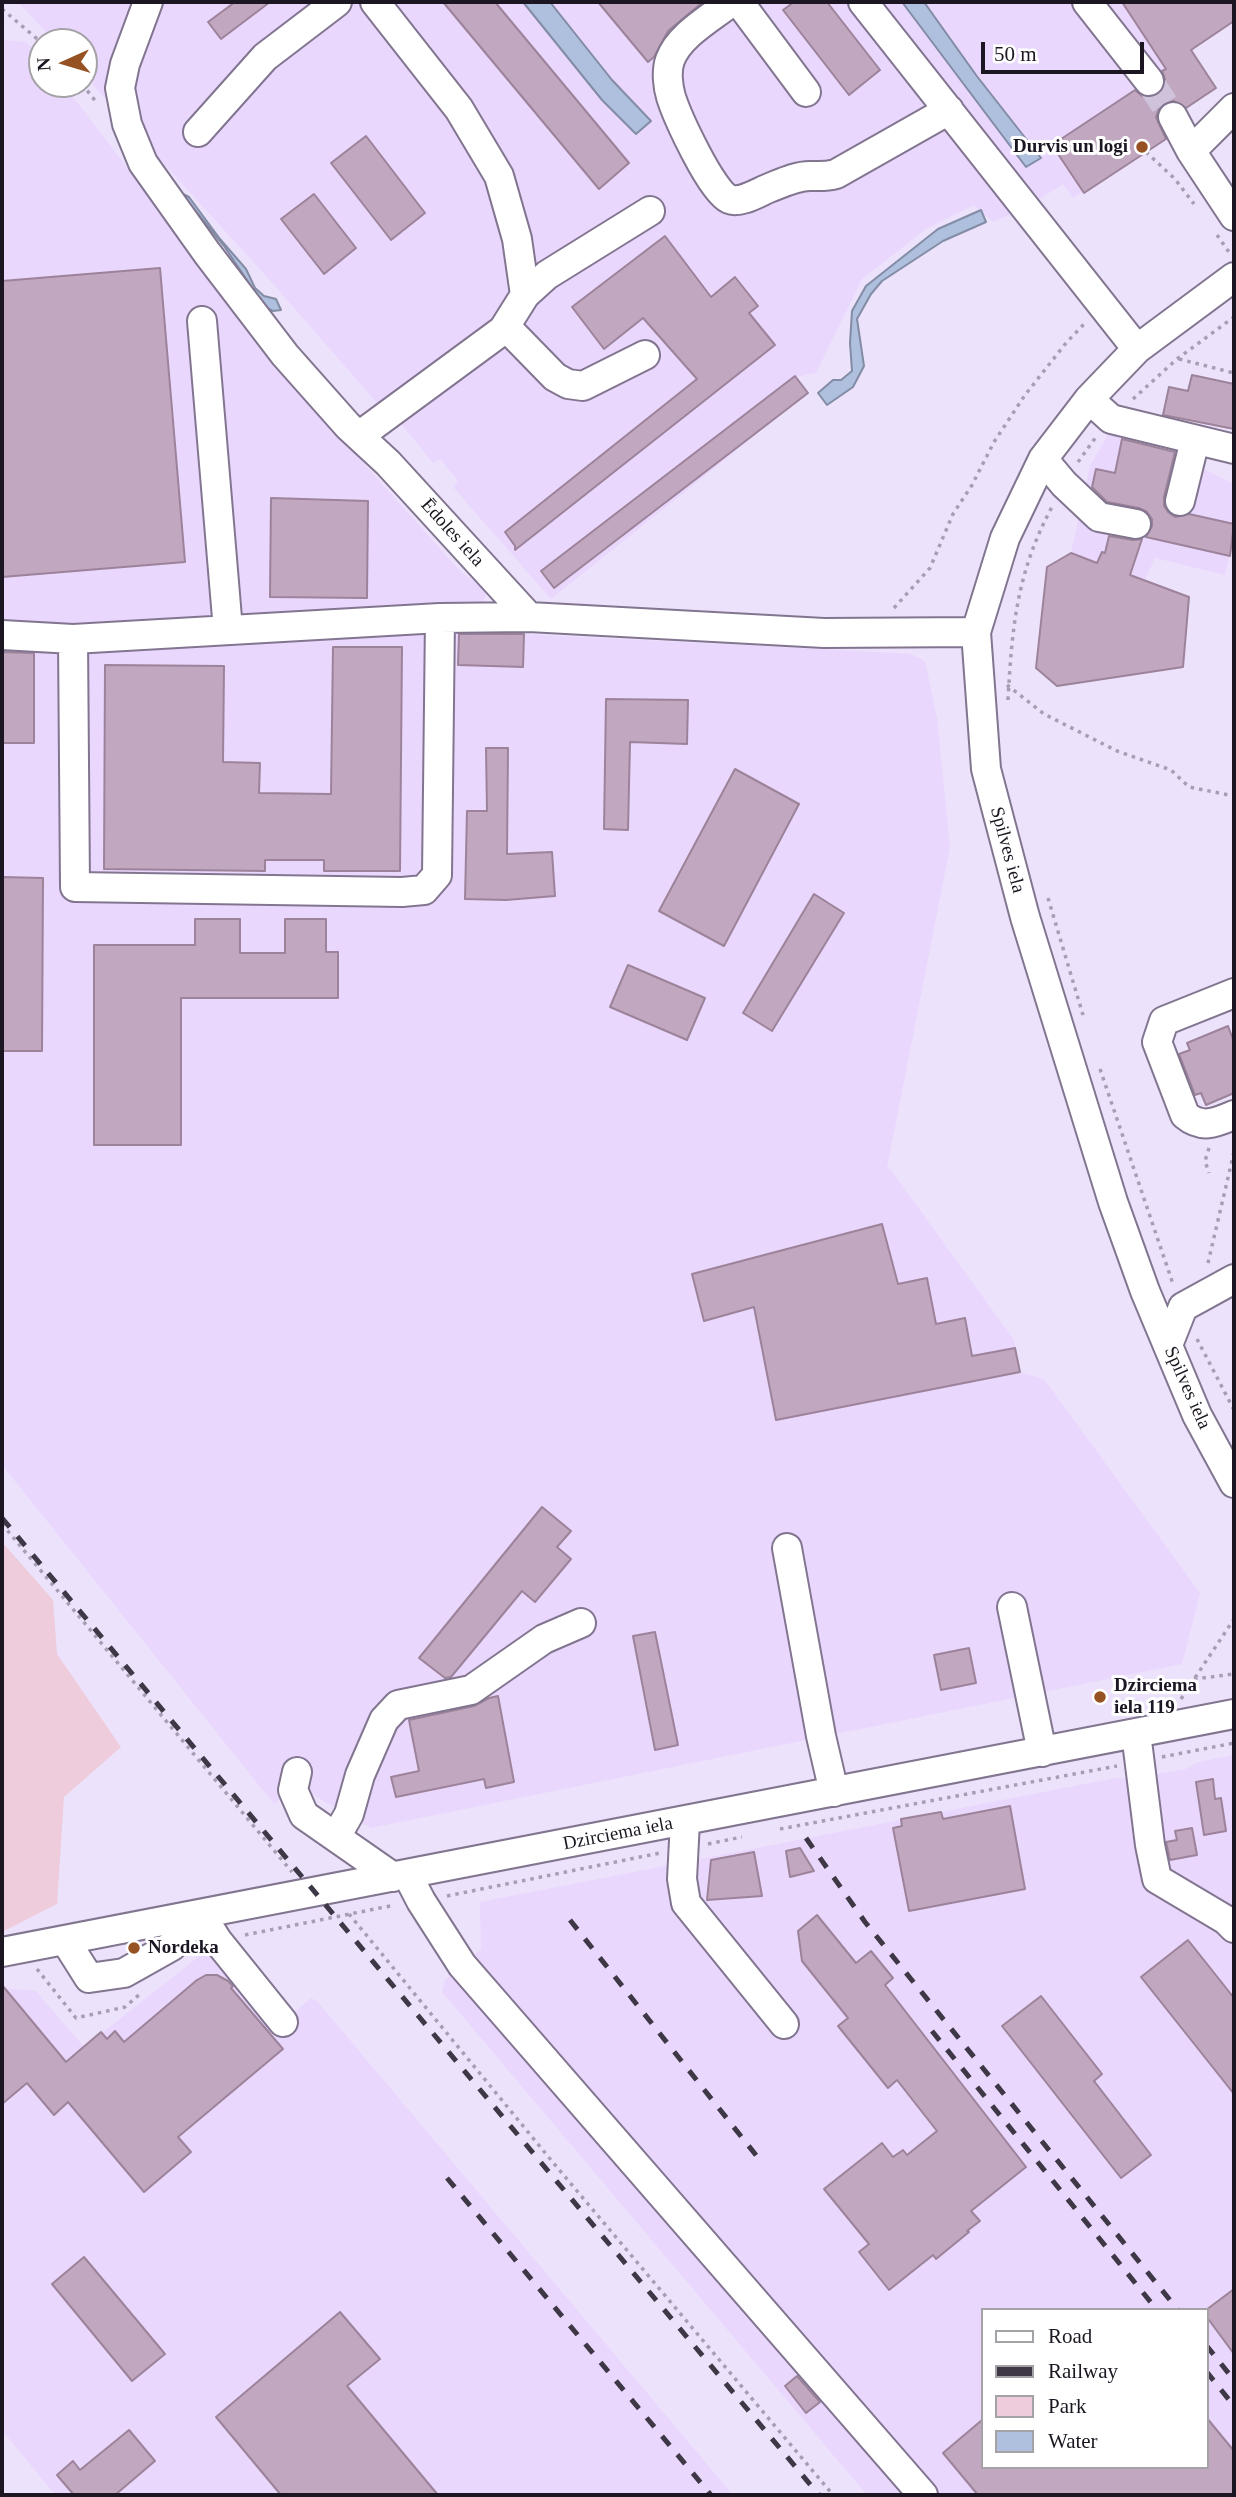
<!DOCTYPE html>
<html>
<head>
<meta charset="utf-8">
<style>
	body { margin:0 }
	#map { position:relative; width:1236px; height:2497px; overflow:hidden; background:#ede2fb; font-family:"Times New Roman",serif }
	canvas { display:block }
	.frame { position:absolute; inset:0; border:4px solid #1b1621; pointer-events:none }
	.legend { position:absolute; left:981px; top:2308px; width:228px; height:161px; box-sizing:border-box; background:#fff; border:2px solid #a4a2a6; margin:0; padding:9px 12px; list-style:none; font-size:21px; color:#1b1621 }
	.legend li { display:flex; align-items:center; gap:14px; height:35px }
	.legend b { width:35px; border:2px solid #a4a2a6 }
	.north { position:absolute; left:28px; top:28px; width:70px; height:70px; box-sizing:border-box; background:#fff; border:2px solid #a4a2a6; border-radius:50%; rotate:266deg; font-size:19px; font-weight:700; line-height:28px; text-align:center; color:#1b1621 }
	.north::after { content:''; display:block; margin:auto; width:24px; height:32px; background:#965223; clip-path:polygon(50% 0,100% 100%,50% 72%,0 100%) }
	.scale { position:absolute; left:981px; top:42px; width:163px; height:32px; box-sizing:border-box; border:4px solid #1b1621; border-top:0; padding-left:9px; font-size:21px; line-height:24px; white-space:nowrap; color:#1b1621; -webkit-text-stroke:5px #fff; paint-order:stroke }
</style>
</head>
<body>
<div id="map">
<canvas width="1236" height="2497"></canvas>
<div class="frame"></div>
<ul class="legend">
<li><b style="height:9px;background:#fff"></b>Road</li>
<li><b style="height:9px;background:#3e3846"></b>Railway</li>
<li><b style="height:19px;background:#eeccdb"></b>Park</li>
<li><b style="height:19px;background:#afbfde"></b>Water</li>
</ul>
<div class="north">N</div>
<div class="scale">50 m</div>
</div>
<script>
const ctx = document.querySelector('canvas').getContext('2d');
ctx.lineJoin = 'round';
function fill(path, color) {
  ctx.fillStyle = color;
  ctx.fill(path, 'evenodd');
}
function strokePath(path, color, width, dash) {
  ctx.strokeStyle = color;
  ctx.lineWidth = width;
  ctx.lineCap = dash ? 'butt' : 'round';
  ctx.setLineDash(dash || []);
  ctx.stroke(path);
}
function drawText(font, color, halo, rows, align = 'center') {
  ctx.font = font + ' "Times New Roman",serif';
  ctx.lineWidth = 6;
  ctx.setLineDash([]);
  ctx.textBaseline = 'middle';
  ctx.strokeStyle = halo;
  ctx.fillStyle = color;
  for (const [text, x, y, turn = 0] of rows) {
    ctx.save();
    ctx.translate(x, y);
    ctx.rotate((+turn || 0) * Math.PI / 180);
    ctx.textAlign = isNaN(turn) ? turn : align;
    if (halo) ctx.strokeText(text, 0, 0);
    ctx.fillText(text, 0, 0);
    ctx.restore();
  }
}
fill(new Path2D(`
	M18 2H1234V21L1191 50 1216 88 1161 125 1169 137 1073 198 1063 184 1026 208 993 222 974 205 926 229 862 279 816 373 796 377 808 393 551 599 453 487 458 481 440 459 433 463 402 425 375 401 275 286 145 143 135 85 120 88 104 98 84 74V42H55Z
	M2 40 26 42 42 58V84H63L301 393 462 573 489 592 462 631 897 653 910 654 925 661 937 718 950 847 887 1168 891 1170 1014 1340 1020 1372 1044 1379 1200 1593 1182 1664 371 1828 306 1791 282 1797 274 1804 2 1465Z
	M1114 424 1234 484V536L1225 575 1155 558 1145 580 1189 597 1183 667 1057 686 1036 668 1047 567 1071 553 1090 466Z
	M1234 1755V2495H867L442 1992 445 1980 481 1949 480 1902 1115 1778 1128 1779 1186 1769 1198 1762ZM982 2310H1206V2467H982Z
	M211 1947 290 2016 311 1998 317 2001 733 2495H55L2 2430V1988L36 1991 84 2047Z`), '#e9d7fd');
fill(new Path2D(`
	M2 1542 53 1600 57 1654 121 1747 64 1797 57 1904 2 1932Z`), '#eeccdb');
const water = new Path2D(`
	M523 2H550L612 80 651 121 636 134 602 100Z
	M902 2H924L976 75 1041 158 1026 167Z
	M181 193 189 197 220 239 246 269 255 288 264 296 276 299 281 310 273 311 265 307 224 246Z
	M981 210 986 222 943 241 882 281 871 294 857 319 864 366 853 387 827 405 818 393 833 380H841L852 371 850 343 852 311 866 286 938 229Z`);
fill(water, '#afbfde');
strokePath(water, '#838ca5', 2);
const building = new Path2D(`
	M235 2H270L221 39 208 22Z
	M443 2H495L629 163 599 189Z
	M598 2H703L668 31 654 57 648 62Z
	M794 2H827L880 70 849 95 783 10Z
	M1122 2H1234V21L1191 50 1216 88 1186 108 1174 101 1165 103 1159 109 1156 117 1166 139 1084 193 1052 145 1135 90 1142 96 1151 97 1159 94 1165 87V79L1162 71 1166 69Z
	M366 136 425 213 391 240 331 163Z
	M314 194 356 248 324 274 281 219Z
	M665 236 711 297 735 277 758 306 749 313 775 345 515 550V546L505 532 697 379 643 318 604 349 572 307Z
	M160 268 185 562 2 577V281Z
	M1192 375 1234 384V429L1163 415 1169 387 1188 391Z
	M795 376 808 393 554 588 541 571Z
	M1122 439 1175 452 1164 497V506L1168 512 1175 517 1189 514 1234 524 1230 556 1146 537 1152 526V519L1147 512 1139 508 1107 502 1092 487 1096 469 1115 473Z
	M271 498 368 501 367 598 270 597Z
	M1109 536 1133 540 1142 539 1130 575 1189 597 1183 667 1057 686 1036 668 1047 567 1071 553 1097 563 1102 552 1105 553Z
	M459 634H524L523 667 458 665Z
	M333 647H402L400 871H324V860H265V871L104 869 105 665 224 666 223 762 260 763 259 793 331 794Z
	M2 652 34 653V743H2Z
	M606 699 688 700 687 744 630 742 628 830 604 829Z
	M486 748H508L507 854 552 852 555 896 506 900 465 899 467 811H487Z
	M735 769 799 804 724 946 659 911Z
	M2 877 43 878 42 1051H2Z
	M814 894 844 913 772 1031 743 1013Z
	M195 919H240V953H285V919H326V952H338V998H181V1145H94V945H195Z
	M628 965 705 998 687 1040 610 1007Z
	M1228 1026 1234 1042V1093L1206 1105 1201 1093 1195 1095 1179 1054 1190 1050 1187 1043Z
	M882 1224 898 1284 927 1278 936 1324 965 1318 972 1356 1015 1348 1020 1372 776 1420 754 1307 704 1321 692 1274Z
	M542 1507 571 1531 557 1547 571 1559 535 1602 522 1591 451 1677 445 1678 419 1658Z
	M655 1632 678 1745 655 1750 633 1636Z
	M969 1648 976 1683 941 1690 934 1655Z
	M498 1696 514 1782 486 1788 484 1779 396 1797 391 1777 419 1771 409 1720 474 1706 489 1698Z
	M1213 1779 1215 1799 1221 1798 1226 1831 1204 1835 1196 1782Z
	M1010 1806 1025 1889 909 1911 893 1828 902 1826 901 1819 941 1812 943 1819Z
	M1192 1828 1197 1855 1170 1860 1166 1842 1177 1840 1175 1831Z
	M800 1848 814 1871 790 1877 786 1851Z
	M754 1852 762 1896 707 1900 711 1860Z
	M817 1915 856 1963 871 1951 893 1978 885 1985 1026 2167 971 2211 980 2221 967 2231 969 2232 936 2259 933 2255 889 2290 859 2252 869 2244 824 2189 882 2143 893 2157 903 2150 907 2155 937 2131 897 2080 888 2088 838 2026 848 2018 802 1961 798 1931Z
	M1188 1940 1234 1998V2094L1141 1977Z
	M206 1975H217L228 1981 233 1986 231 1988 283 2049 178 2137 191 2152 144 2192 68 2102 54 2115 27 2083 2 2104V1985L66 2062 101 2032 107 2039 115 2031 124 2042 197 1980Z
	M1041 1996 1102 2074 1094 2081 1151 2155 1121 2178 1002 2026Z
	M84 2257 165 2354 132 2381 52 2284Z
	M1234 2289V2354L1206 2316V2310Z
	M340 2312 380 2359 347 2386 438 2495H281L216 2417Z
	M797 2376 820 2402 806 2413 785 2386Z
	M1206 2417 1234 2451V2495H978L943 2453 982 2420V2467H1206Z
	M129 2430 155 2461 115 2495H74L57 2475 73 2461 80 2470Z`);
fill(building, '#c1a8c0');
strokePath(building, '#9c839a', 2);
strokePath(new Path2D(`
	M1149 81 1173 117`), '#cec3da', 28, [28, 14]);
const minor = new Path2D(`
	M148 2 125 64 120 88 127 124 143 163 207 253 285 355 348 426 388 463 529 617
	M375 2 459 109 499 176 517 239 525 295
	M731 2C711 18 679 35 670 60 666 71 668 87 671 97 677 116 711 191 729 199 740 204 759 192 769 188 782 183 796 176 810 176 820 176 825 177 836 174L949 110
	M739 2 806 92
	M863 2 1137 349
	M1087 2 1149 81
	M1173 117 1191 151 1234 216
	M198 132 265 57 337 2
	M1191 151 1234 108
	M1234 277 1137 349 1089 399 1043 459 1005 538 976 632 986 769 1025 917 1113 1202 1145 1291 1197 1415 1234 1483
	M202 321 228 630
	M503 330 513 334 555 377 568 384 583 386 645 355
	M1089 399 1111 419 1234 449
	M359 436 503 330 525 295 547 275 650 211
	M1043 459 1064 484 1099 517 1136 524
	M1180 501 1195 440
	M2 635 73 639 440 618 529 617 824 633 976 632
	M73 639 75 887 402 892 424 890 437 875 440 618
	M1234 993 1164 1021 1157 1042 1185 1115C1202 1129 1215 1123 1234 1115
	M1168 1345 1183 1307 1234 1279
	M787 1548 821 1736 834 1792
	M1012 1607 1042 1752
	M1136 1733 1150 1845 1157 1879 1226 1920 1234 1928
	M297 1772 293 1790 304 1815 393 1877
	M685 1821 682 1879 686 1903 784 2024
	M336 1837 349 1814 360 1775 384 1720 398 1705 471 1690 544 1639 581 1623
	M407 1874 421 1901 462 1965 923 2495
	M201 1914 217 1940 283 2022
	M65 1940 89 1978 124 1973 172 1946 201 1914
	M2 1952 1234 1714`);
strokePath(minor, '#827590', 32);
strokePath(new Path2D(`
	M2 9 42 43
	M82 84 97 103
	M1146 152 1175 179 1194 204
	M1217 235 1231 255
	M1179 359 1234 373
	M1133 399 1177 359 1234 317
	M1078 462 1096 437
	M894 608 930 568 953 514 972 485 994 442 1025 395 1066 343 1085 323
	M1007 685 1044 714 1117 751 1171 770 1189 787 1234 796
	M1008 700C1012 626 1017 571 1053 505
	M1048 898 1083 1015
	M1100 1069 1173 1284
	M1209 1148 1205 1161 1209 1173
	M1208 1263 1234 1152
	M1197 1339 1234 1410
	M2 1524 292 1872
	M1194 1679 1234 1674
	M1181 1699 1234 1619
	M1162 1757 1234 1743
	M780 1829 1117 1766
	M708 1844 742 1837
	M447 1896 660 1853
	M349 1914 551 2160 833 2495
	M245 1935 395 1905
	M37 1969 76 2018 125 2007 140 1994`), '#a79eb3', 3.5, [3.5, 5]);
strokePath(minor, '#fff', 28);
strokePath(new Path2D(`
	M2 1518 819 2495
	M806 1838 865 1922 1178 2310
	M570 1920 759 2159
	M932 2031 1157 2310
	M447 2178 711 2495
	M1206 2345 1234 2380
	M1206 2371 1234 2406`), '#3e3846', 5, [12, 12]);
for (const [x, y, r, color] of [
	[1142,147,7,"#965223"],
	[1100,1697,7,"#965223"],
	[134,1948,7,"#965223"]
]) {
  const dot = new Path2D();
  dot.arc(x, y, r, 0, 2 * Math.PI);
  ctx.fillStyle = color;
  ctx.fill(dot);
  strokePath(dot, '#fff', 2.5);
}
drawText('bold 19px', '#1b1621', '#fff', [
	["Durvis un logi",1128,147,"right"],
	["Dzirciema",1114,1686],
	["iela 119",1114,1708],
	["Nordeka",148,1948]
], 'left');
drawText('19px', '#1b1621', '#fff', [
	["Ēdoles iela",452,533,48],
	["Spilves iela",1007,850,75],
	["Spilves iela",1187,1388,66],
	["Dzirciema iela",618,1834,-11]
]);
</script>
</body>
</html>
